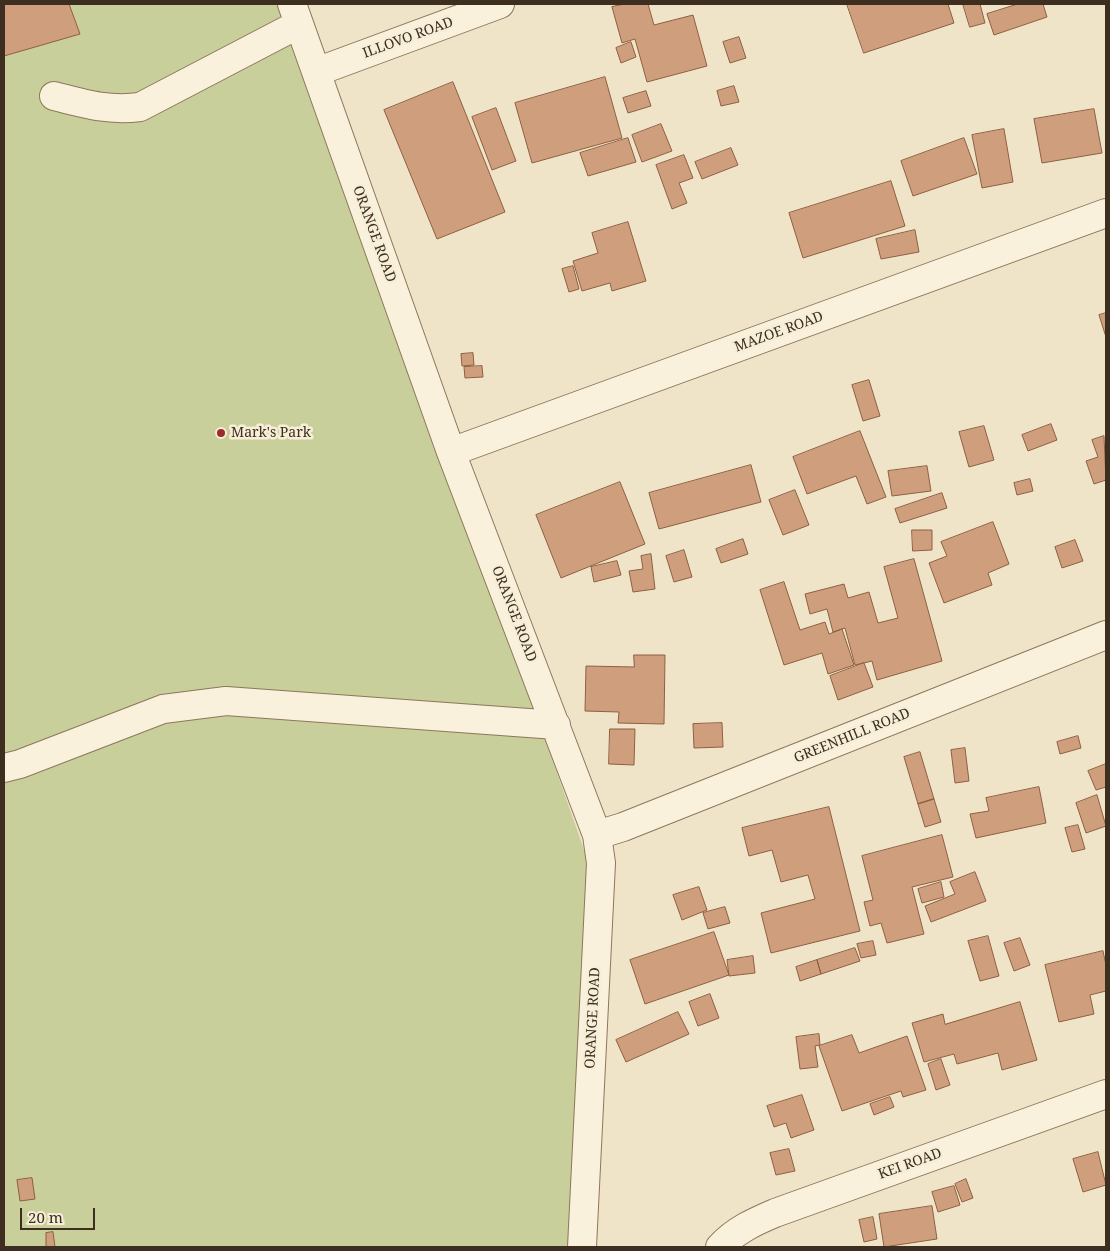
<!DOCTYPE html>
<html>
<head>
<meta charset="utf-8">
<style>
	body { margin:0 }
	#map { position:relative; width:1110px; height:1251px; overflow:hidden; background:#f0e4c8; font-family:"Noto Serif",serif }
	canvas { display:block }
	.frame { position:absolute; inset:0; border:5px solid #3d2e20; pointer-events:none }
	.scale { position:absolute; left:20px; top:1208px; width:75px; height:22px; box-sizing:border-box; border:2px solid #3d2e20; border-top:0; padding-left:6px; font-size:15px; line-height:18px; white-space:nowrap; color:#3d2e20; -webkit-text-stroke:4px #f7eed8; paint-order:stroke }
</style>
</head>
<body>
<div id="map">
<canvas width="1110" height="1251"></canvas>
<div class="frame"></div>
<div class="scale">20 m</div>
</div>
<script>
const ctx = document.querySelector('canvas').getContext('2d');
ctx.lineJoin = 'round';
function fill(path, color) {
  ctx.fillStyle = color;
  ctx.fill(path, 'evenodd');
}
function strokePath(path, color, width, dash) {
  ctx.strokeStyle = color;
  ctx.lineWidth = width;
  ctx.lineCap = dash ? 'butt' : 'round';
  ctx.setLineDash(dash || []);
  ctx.stroke(path);
}
function drawText(font, color, halo, rows, align = 'center') {
  ctx.font = font + ' "Noto Serif",serif';
  ctx.lineWidth = 5;
  ctx.setLineDash([]);
  ctx.textBaseline = 'middle';
  ctx.strokeStyle = halo;
  ctx.fillStyle = color;
  for (const [text, x, y, turn = 0] of rows) {
    ctx.save();
    ctx.translate(x, y);
    ctx.rotate((+turn || 0) * Math.PI / 180);
    ctx.textAlign = isNaN(turn) ? turn : align;
    if (halo) ctx.strokeText(text, 0, 0);
    ctx.fillText(text, 0, 0);
    ctx.restore();
  }
}
fill(new Path2D(`
	M4 4H287L588 861 583 1247H4Z`), '#c9cf9b');
const building = new Path2D(`
	M4 4H69L80 34 4 56Z
	M625 4H648L654 25 693 15 707 66 647 82 635 39 622 43 612 7Z
	M847 4H948L954 23 864 53Z
	M963 4H980L985 23 970 27Z
	M1018 4H1043L1047 17 994 35 987 14Z
	M739 37 746 58 730 63 723 42Z
	M631 42 636 57 621 63 616 48Z
	M605 77 622 138 532 163 515 103Z
	M453 82 505 212 437 239 384 110Z
	M734 86 739 102 721 106 717 91Z
	M646 91 651 106 628 113 623 98Z
	M496 108 516 161 492 170 472 117Z
	M1094 109 1102 153 1042 163 1034 119Z
	M661 124 672 151 642 162 632 135Z
	M1004 129 1013 182 982 188 972 135Z
	M628 138 636 162 588 176 580 153Z
	M964 138 977 174 913 196 901 161Z
	M731 148 738 165 702 179 695 162Z
	M684 155 693 178 679 183 687 203 672 209 656 165Z
	M891 181 905 226 803 258 789 213Z
	M628 222 646 281 612 291 610 283 582 291 573 261 598 253 592 233Z
	M915 230 919 252 881 259 876 239Z
	M573 266 579 289 569 292 562 269Z
	M1106 313V337L1099 315Z
	M473 353 474 365 462 366 461 354Z
	M482 366 483 377 465 378 464 367Z
	M869 380 880 416 863 421 852 385Z
	M1051 424 1057 440 1028 451 1022 435Z
	M984 426 994 460 969 467 959 432Z
	M860 431 886 497 867 504 856 476 807 494 793 457Z
	M1104 436 1106 480 1094 484 1086 461 1098 457 1092 440Z
	M751 465 761 502 659 529 649 493Z
	M927 466 931 491 892 496 888 471Z
	M1030 479 1033 491 1017 495 1014 483Z
	M620 482 645 544 561 578 536 515Z
	M795 490 809 525 783 535 769 500Z
	M942 493 947 508 900 523 895 509Z
	M993 522 1009 564 988 573 992 585 944 603 929 563 947 556 941 542Z
	M912 530H932V550L913 551Z
	M743 539 748 554 721 563 716 549Z
	M1075 540 1083 561 1062 568 1055 547Z
	M684 550 692 577 674 582 666 556Z
	M651 554 655 589 633 592 629 571 643 569 641 556Z
	M914 559 942 661 877 680 872 661 855 665 845 628 833 632 827 609 810 614 805 594 844 584 848 598 869 592 878 623 898 618 884 567Z
	M617 561 621 575 594 582 591 567Z
	M784 582 800 630 825 622 829 634 842 629 854 665 828 674 822 653 784 665 760 590Z
	M634 655H665L664 724 618 723 619 712 585 711 586 666 634 667Z
	M864 663 873 687 838 700 830 676Z
	M722 723 723 747 694 748 693 724Z
	M610 729H635L634 765 609 764Z
	M1078 736 1081 748 1060 754 1057 742Z
	M965 748 969 781 955 783 951 750Z
	M920 752 934 799 918 804 904 757Z
	M1106 764V787L1096 790 1088 771Z
	M1039 787 1046 823 976 838 970 814 989 811 986 798Z
	M1097 795 1106 826 1086 833 1076 803Z
	M934 799 941 822 925 827 918 804Z
	M829 807 860 931 771 953 761 913 815 899 808 875 781 882 772 850 749 856 742 828Z
	M1078 825 1085 849 1072 852 1065 828Z
	M942 835 953 877 912 887 924 934 887 943 881 923 870 926 864 902 873 900 862 856Z
	M975 872 986 901 931 922 925 906 955 894 950 882Z
	M941 882 944 897 922 903 918 889Z
	M699 887 707 910 682 920 673 895Z
	M725 907 730 923 708 929 703 913Z
	M714 932 729 975 645 1004 630 960Z
	M988 936 999 976 980 981 968 941Z
	M1020 938 1030 965 1014 971 1004 943Z
	M873 941 876 955 861 958 857 944Z
	M855 948 860 961 821 974 817 960Z
	M1103 951 1106 965V991L1090 995 1094 1014 1059 1022 1045 965Z
	M753 956 755 973 729 976 727 960Z
	M817 960 821 974 800 981 796 967Z
	M710 994 719 1018 698 1026 689 1002Z
	M1020 1002 1037 1060 1002 1070 998 1053 957 1064 954 1054 924 1062 912 1023 943 1014 945 1024Z
	M678 1012 689 1034 626 1062 616 1040Z
	M819 1034 820 1045 815 1046 818 1067 800 1069 796 1037Z
	M852 1035 859 1053 907 1036 926 1090 903 1097 901 1091 842 1111 819 1046Z
	M941 1059 950 1085 936 1090 928 1064Z
	M802 1095 814 1130 791 1138 786 1123 774 1127 767 1106Z
	M890 1097 894 1107 874 1115 870 1104Z
	M789 1149 795 1171 776 1175 770 1153Z
	M1098 1152 1106 1185 1083 1192 1073 1159Z
	M32 1178 35 1199 20 1201 17 1180Z
	M966 1179 973 1198 962 1202 955 1184Z
	M954 1186 960 1205 938 1212 932 1192Z
	M932 1206 937 1239 884 1247 879 1214Z
	M873 1217 877 1239 864 1242 859 1220Z
	M53 1232 55 1247H46V1233Z`);
fill(building, '#cf9f7d');
strokePath(building, '#8d5f41', 1);
const minor = new Path2D(`
	M292 4 451 452 597 835 601 863 582 1247
	M316 72 500 4
	M54 96C85 104 108 111 140 107L299 24
	M451 452 1106 213
	M4 768 20 764 163 709 226 701 556 725
	M597 835 623 827 1106 635
	M720 1247C736 1230 754 1222 775 1213L1106 1094`);
strokePath(minor, '#8d765c', 30);
strokePath(minor, '#faf1dc', 28);
for (const [x, y, r, color] of [
	[221,433,5,"#9e2a2b"]
]) {
  const dot = new Path2D();
  dot.arc(x, y, r, 0, 2 * Math.PI);
  ctx.fillStyle = color;
  ctx.fill(dot);
  strokePath(dot, '#f7eed8', 2);
}
drawText('14px', '#3d2e20', '#f7eed8', [
	["ILLOVO ROAD",408,38,-20],
	["ORANGE ROAD",374,234,70],
	["MAZOE ROAD",779,332,-20],
	["ORANGE ROAD",514,614,69],
	["GREENHILL ROAD",852,736,-22],
	["ORANGE ROAD",593,1018,-87],
	["KEI ROAD",910,1164,-20]
]);
drawText('14px', '#3d2e20', '#f7eed8', [
	["Mark's Park",231,433]
], 'left');
</script>
</body>
</html>
